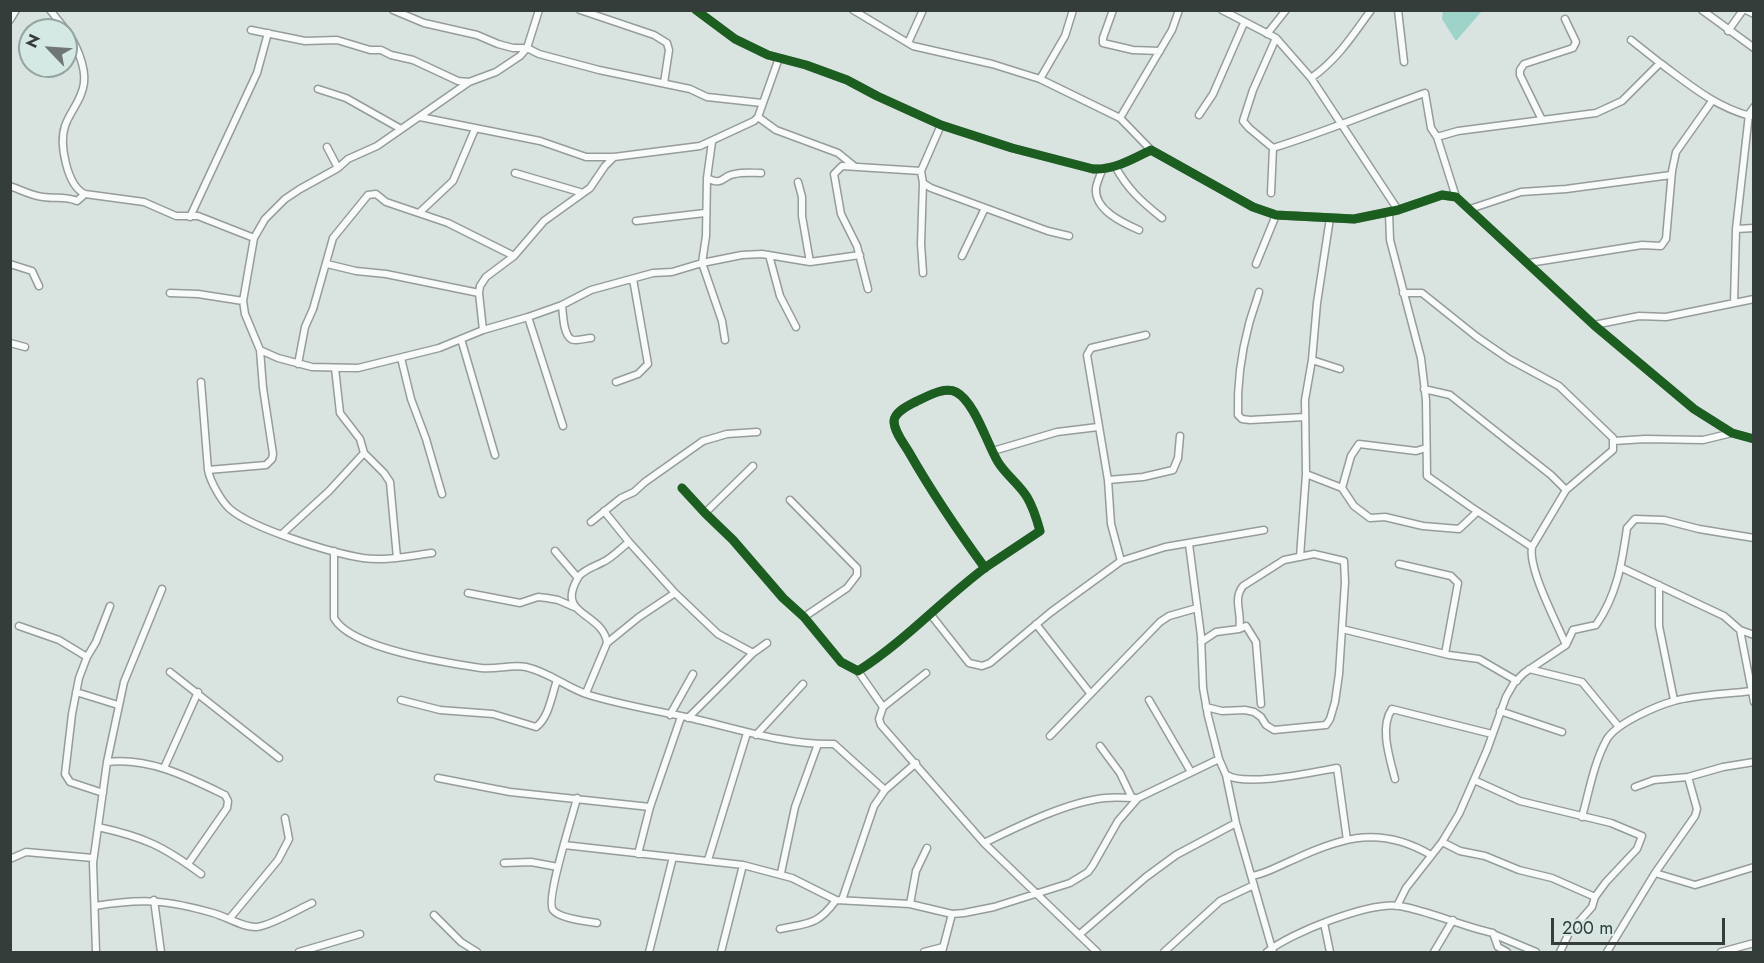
<!DOCTYPE html>
<html>
<head>
<meta charset="utf-8">
<style>
	body { margin:0 }
	#map { position:relative; width:1764px; height:963px; overflow:hidden; background:#d9e4e1; font-family:Jost,sans-serif }
	canvas { display:block }
	.frame { position:absolute; inset:0; border:12px solid #353d3b; pointer-events:none }
	.north { position:absolute; left:18px; top:18px; width:60px; height:60px; box-sizing:border-box; background:#d4e8e4; border:2px solid #94a4a0; border-radius:50%; rotate:295deg; font-size:16px; font-weight:700; line-height:24px; text-align:center; color:#353d3b }
	.north::after { content:''; display:block; margin:auto; width:21px; height:27px; background:#6e7775; clip-path:polygon(50% 0,100% 100%,50% 72%,0 100%) }
	.scale { position:absolute; left:1551px; top:918px; width:174px; height:27px; box-sizing:border-box; border:3px solid #353d3b; border-top:0; padding-left:8px; font-size:18px; line-height:21px; white-space:nowrap; color:#353d3b; -webkit-text-stroke:4px #d4e8e4; paint-order:stroke }
</style>
</head>
<body>
<div id="map">
<canvas width="1764" height="963"></canvas>
<div class="frame"></div>
<div class="north">N</div>
<div class="scale">200 m</div>
</div>
<script>
const ctx = document.querySelector('canvas').getContext('2d');
ctx.lineJoin = 'round';
function fill(path, color) {
  ctx.fillStyle = color;
  ctx.fill(path, 'evenodd');
}
function strokePath(path, color, width, dash) {
  ctx.strokeStyle = color;
  ctx.lineWidth = width;
  ctx.lineCap = dash ? 'butt' : 'round';
  ctx.setLineDash(dash || []);
  ctx.stroke(path);
}
fill(new Path2D(`
	M1443 10H1482V11L1456 41 1442 19Z`), '#9dd3c8');
const street = new Path2D(`
	M50 10 66 30
	M393 10 424 23 477 35 498 44 513 48H527L539 54 599 70 690 89 707 97 762 103
	M580 10 654 35 667 43 669 50 664 83
	M696 10 735 39 768 55 806 65 847 80 877 96 941 125 1012 148 1093 169C1114 170 1133 159 1151 150L1253 207 1276 215 1354 219 1398 210 1442 195 1456 197 1594 325 1694 409 1732 433 1754 439
	M853 10 913 46 992 64 1040 79 1120 118 1151 150
	M1113 10 1103 38V43L1133 50 1160 51
	M1222 10 1276 38 1311 78 1398 210
	M1398 10 1404 62
	M1702 10 1754 48
	M1746 10 1754 14
	M10 20 16 10
	M66 30C76 43 86 67 84 83 82 100 70 111 65 126 59 144 67 186 85 194L144 202 176 216H198L254 238
	M251 30 305 41 337 40 370 50H381L391 55 413 60 458 81 469 82
	M1728 31 1743 10
	M1267 34 1286 10
	M1631 40 1660 63
	M908 43 923 10
	M1311 78C1337 60 1353 35 1371 10
	M1040 79 1065 36 1073 10
	M318 89 346 98 401 129
	M1199 115 1213 94 1244 23
	M420 117 540 141 586 157H614L700 146 754 121 758 117 779 58
	M758 117 776 130 838 153 854 166
	M1120 118 1172 30 1179 10
	M1542 120 1520 75V70L1524 64 1573 48 1576 42 1565 19
	M1437 137 1458 131 1596 113 1622 101 1660 63C1690 85 1714 106 1750 116
	M712 142 707 178 706 236 702 263 722 321 725 340
	M327 147 338 168
	M1273 148C1325 132 1374 111 1425 93L1431 128 1437 137 1456 197
	M1115 166C1128 190 1142 202 1162 218
	M1102 170C1100 176 1097 182 1096 188 1094 210 1123 223 1139 230
	M515 173 583 193
	M707 178C724 187 722 175 735 174 743 172 752 173 761 173
	M798 182 802 197V216L810 262
	M923 183 931 188 1048 231 1069 236
	M10 186C21 190 32 196 43 197 56 199 65 196 77 201L85 194
	M1271 193 1273 148 1249 128 1243 121 1253 90 1276 38
	M1470 209 1521 192 1566 189 1671 175
	M1389 212 1390 240 1421 358 1426 400 1427 476 1471 507 1532 547
	M419 213 453 181 475 129
	M190 217 257 73 268 33
	M636 221 705 213
	M1736 229 1754 228
	M769 255 780 296 796 327
	M962 256 985 208
	M1529 263 1642 245 1661 246 1666 239 1672 171 1676 152 1712 101
	M10 264 32 271 39 286
	M327 264 356 271 386 274 479 293
	M1256 264 1276 215
	M923 273 921 244 923 183 921 171 941 125
	M868 289 857 246 841 214 834 174 842 166 921 171
	M1259 292C1256 303 1252 313 1249 324 1241 354 1237 384 1238 415L1242 419 1250 420 1305 417
	M170 293 198 294 243 301
	M1403 293H1422L1477 337 1509 359 1559 386 1613 438V450L1566 490 1551 475 1450 395 1424 389
	M1734 303 1736 229 1749 114 1754 107
	M562 305C563 313 563 334 571 339 575 342 586 338 591 338
	M528 317 563 426
	M1594 325 1639 316 1666 317 1754 299
	M483 330 479 293 480 286 486 277 514 256 544 221 590 188 605 166 614 157
	M461 339 495 455
	M10 343 25 347
	M260 350 278 358 312 367 358 368 439 348 483 330 528 317 562 305 591 290 653 273 672 272 702 263 742 255 762 254 810 262 860 255
	M401 358 411 399 426 439 442 494
	M1312 360 1340 369
	M298 364 305 327 313 309 333 238 368 195 376 194 386 202 448 223 514 256
	M335 368 340 413 360 439 364 453 384 473 390 482 397 558
	M201 382 208 470 266 465 272 459 273 454 263 388 260 350 245 314 243 301 254 238 265 219 285 199 300 189 338 168 348 159 377 146 469 82 496 72 520 56 527 48 539 10
	M616 382 638 374 648 364 633 279
	M1614 441 1645 439 1703 440 1732 433
	M993 451 1057 432 1098 427
	M208 470C210 481 221 501 230 509 253 529 332 553 363 558 386 561 409 556 432 553
	M1306 474 1342 488 1354 506 1370 518 1385 517 1423 526 1459 529 1477 512
	M1108 480 1143 477 1173 470 1178 458 1180 436
	M682 488 705 513 733 540 783 598 804 617 841 662 858 671C905 641 942 600 986 567 1004 555 1022 543 1040 531 1037 520 1033 507 1027 497 1019 484 1006 475 998 462 987 444 975 402 956 392 945 386 928 396 917 401 910 405 895 411 894 421 894 432 905 445 910 454 933 494 958 531 985 568
	M1342 488 1351 456 1359 444 1416 451 1426 448
	M790 500 857 568V575L847 588 804 617
	M604 511 629 542 675 593 718 634 753 653
	M705 513 753 466
	M591 522 621 498 634 492 645 482 703 441 727 434 757 432
	M282 534 329 491 364 453
	M1189 544 1201 636 1203 688 1208 716 1219 759 1226 775 1236 823 1273 952
	M334 551V618C351 649 447 663 481 668 496 670 512 664 526 667 549 672 567 688 589 695 622 705 657 711 691 718 738 729 785 745 834 744L885 790
	M555 551 578 578
	M1300 557 1306 474 1305 400 1312 360 1317 303 1330 218
	M1121 561 1111 524 1108 480 1087 355 1091 348 1146 335
	M1399 564 1451 576 1458 583 1445 654
	M1620 567 1724 616 1740 630 1754 635
	M1659 585V626L1674 700
	M468 593 520 603 538 597 547 598 558 600 574 607
	M931 615 969 663 982 666 990 663 1051 612 1121 561 1165 547 1264 530
	M1036 624 1090 693
	M19 626 59 640 87 657
	M1239 629 1246 626 1256 642 1261 704
	M1342 629 1449 655 1479 659 1517 681
	M1740 630 1754 702
	M1201 642 1216 632 1239 629C1243 614 1232 600 1243 586L1284 560 1314 554 1344 561 1345 582 1339 674 1335 702 1330 719 1326 725 1274 730 1266 725 1261 717 1254 712 1245 710 1222 711 1206 707
	M607 643C604 617 568 615 572 593 573 587 576 581 579 576 587 568 594 567 603 562 612 558 621 548 629 542
	M1566 645C1556 621 1528 569 1532 547L1566 490
	M1529 669 1582 682 1619 727
	M858 671 883 707
	M170 672 279 758
	M926 673 883 707 879 719 881 725 984 843 1097 952
	M76 692 118 705
	M586 693 607 643 639 617 675 593
	M401 700 440 710 493 714 536 727C549 718 552 694 557 680
	M1149 700 1191 772
	M1500 711 1562 732
	M670 715 693 674
	M688 718 753 653 767 643
	M756 735 803 684
	M1050 736 1160 622 1169 616 1197 608
	M1100 746 1120 773 1132 798
	M107 762C149 757 188 777 225 795L228 801 227 808 188 864
	M164 768 198 692
	M1227 775C1245 787 1314 772 1337 768L1347 840
	M438 778 510 792 650 807
	M1395 779C1390 759 1379 727 1392 709L1492 734
	M1474 780 1520 801 1611 823 1642 836 1637 849 1606 882 1595 897 1592 907 1569 933 1560 952
	M1635 787 1654 780 1688 777 1723 767 1754 762
	M103 793 70 782 65 774 72 714 79 678 87 657 96 642 110 606
	M577 798C573 815 545 900 553 910 560 919 587 921 597 923
	M1582 817C1589 792 1594 762 1607 739 1617 723 1656 706 1674 701 1695 695 1729 694 1751 691
	M98 827C144 837 163 846 201 874
	M1442 842 1460 851 1485 856 1519 870 1552 878 1595 897
	M984 843C1019 826 1067 802 1105 798 1116 797 1127 798 1138 798
	M564 845 743 865 792 878 836 900 910 904 952 914 964 913 994 907 1070 883 1088 872 1093 865 1118 821 1138 798 1219 759
	M638 854 650 807 681 717
	M10 859 26 852 93 858
	M708 860 747 733
	M504 863 531 862 558 867
	M781 873 795 807 818 744
	M1655 873 1695 885 1754 867
	M1252 876C1268 873 1280 865 1295 859 1344 836 1382 826 1431 855
	M154 900 161 952
	M842 900 874 806 885 790 916 763
	M910 904 916 871 927 848
	M95 906C143 898 167 900 213 913 227 917 244 928 257 927 272 925 297 910 312 903
	M1397 906 1406 888 1442 842 1459 814 1487 750 1506 697 1514 683 1524 673 1566 645 1573 630 1596 625C1617 595 1622 563 1627 528L1635 519 1664 520 1699 529 1754 538
	M434 915 461 942 477 952
	M230 918 278 860 289 839 285 818
	M1324 923 1330 952
	M780 929C809 923 818 925 836 900
	M1080 934 1146 877 1176 855 1236 823
	M1493 934 1536 952
	M96 952 93 863 107 762 124 682 162 589
	M299 952 360 934
	M649 952 673 857
	M721 952 743 865
	M924 952 943 947
	M942 952 952 914
	M1164 952 1220 901 1254 885
	M1267 952C1290 933 1370 901 1400 906 1432 912 1461 926 1493 933L1498 947 1507 952
	M1434 952 1453 920
	M1607 952 1655 873 1695 816 1697 809 1688 777
	M1721 952 1754 943`);
strokePath(street, '#959c9b', 9);
strokePath(street, '#f9fbfa', 6);
strokePath(new Path2D(`
	M696 10 735 39 768 55 806 65 847 80 877 96 941 125 1012 148 1093 169C1114 170 1133 159 1151 150L1253 207 1276 215 1354 219 1398 210 1442 195 1456 197 1594 325 1694 409 1732 433 1754 439
	M682 488 705 513 733 540 783 598 804 617 841 662 858 671C905 641 942 600 986 567 1004 555 1022 543 1040 531 1037 520 1033 507 1027 497 1019 484 1006 475 998 462 987 444 975 402 956 392 945 386 928 396 917 401 910 405 895 411 894 421 894 432 905 445 910 454 933 494 958 531 985 568`), '#1b5e20', 9);
</script>
</body>
</html>
